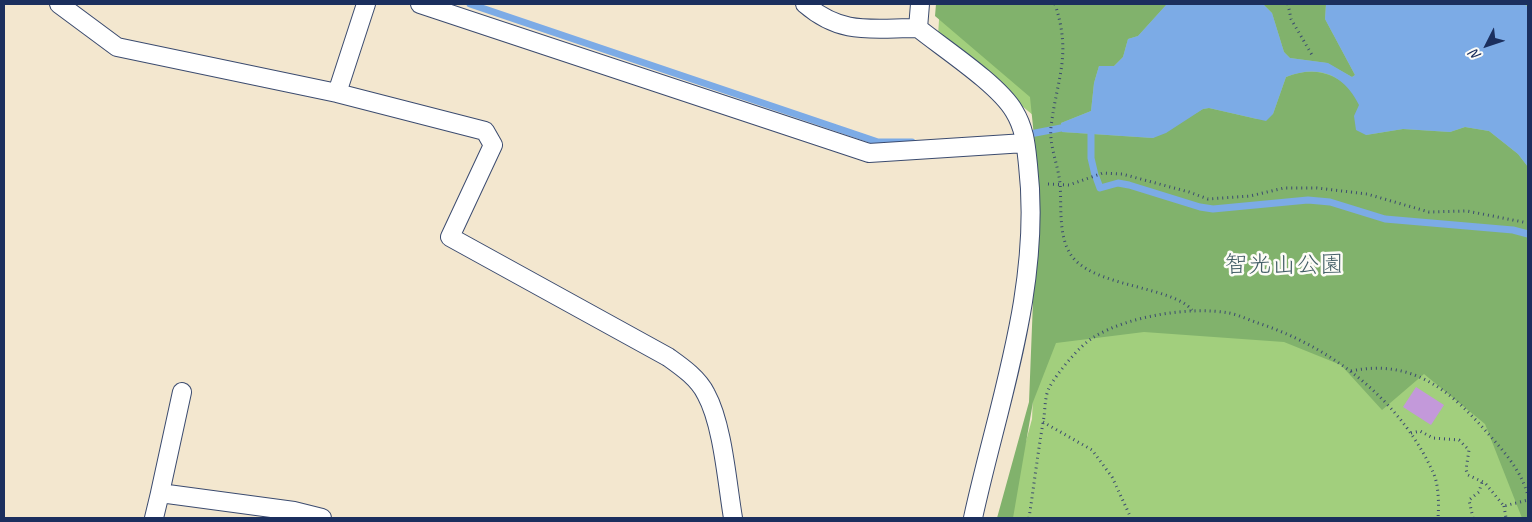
<!DOCTYPE html>
<html>
<head>
<meta charset="utf-8">
<style>
	body { margin:0 }
	#map { position:relative; width:1532px; height:522px; overflow:hidden; background:#f3e7cf; font-family:Caveat,sans-serif }
	canvas { display:block }
	.frame { position:absolute; inset:0; border:5px solid #1b2f5e; pointer-events:none }
	.north { position:absolute; left:1462px; top:20px; width:50px; height:50px; -webkit-text-stroke:4px #fdfcf7; paint-order:stroke; rotate:229deg; font-size:14px; font-weight:700; line-height:20px; text-align:center; color:#1b2f5e }
	.north::after { content:''; display:block; margin:auto; width:18px; height:22px; background:#1b2f5e; clip-path:polygon(50% 0,100% 100%,50% 72%,0 100%) }
</style>
</head>
<body>
<div id="map">
<canvas width="1532" height="522"></canvas>
<div class="frame"></div>
<div class="north">N</div>
</div>
<script>
const ctx = document.querySelector('canvas').getContext('2d');
ctx.lineJoin = 'round';
function fill(path, color) {
  ctx.fillStyle = color;
  ctx.fill(path, 'evenodd');
}
function strokePath(path, color, width, dash) {
  ctx.strokeStyle = color;
  ctx.lineWidth = width;
  ctx.lineCap = dash ? 'butt' : 'round';
  ctx.setLineDash(dash || []);
  ctx.stroke(path);
}
function drawText(font, color, halo, rows, align = 'center') {
  ctx.font = font + ' Caveat,"Klee One",sans-serif';
  ctx.lineWidth = 5;
  ctx.setLineDash([]);
  ctx.textBaseline = 'middle';
  ctx.strokeStyle = halo;
  ctx.fillStyle = color;
  for (const [text, x, y, turn = 0] of rows) {
    ctx.save();
    ctx.translate(x, y);
    ctx.rotate((+turn || 0) * Math.PI / 180);
    ctx.textAlign = isNaN(turn) ? turn : align;
    if (halo) ctx.strokeText(text, 0, 0);
    ctx.fillText(text, 0, 0);
    ctx.restore();
  }
}
fill(new Path2D(`
	M940 4H1528V518H1005L1032 419 1042 190 1034 116 938 36Z`), '#a2cf7d');
fill(new Path2D(`
	M936 4H1167L1138 36 1128 39 1123 57 1114 66H1099L1094 83 1091 111 1061 123 1062 132 1153 138 1203 109 1209 108 1257 119 1273 114 1286 77C1310 67 1335 71 1352 91 1362 102 1363 121 1366 135L1403 129 1450 132 1465 127 1489 131 1518 154 1528 167V518H1522L1485 424 1424 374 1382 410 1341 365 1284 342 1144 332 1056 343 1033 402 1013 518H997L1029 402 1038 176 1030 97 935 16Z
	M1263 4H1326L1325 19 1355 75 1352 77 1327 63 1290 58 1284 52 1272 13Z`), '#81b26c');
fill(new Path2D(`
	M1167 4H1263L1272 13 1284 52 1290 58 1328 63 1352 77 1355 75 1325 19 1326 4H1524L1528 7V167L1518 154 1489 131 1465 127 1450 132 1403 129 1366 135 1356 130 1354 116 1359 105C1344 74 1318 64 1286 77L1273 114 1266 121 1209 108 1203 109 1166 133 1153 138 1062 132 1061 123 1091 111 1094 83 1099 66H1114L1123 57 1128 39 1138 36Z`), '#7cabe6');
strokePath(new Path2D(`
	M470 4 878 142H912
	M1091 134V158L1095 175
	M1025 135 1061 128
	M1096 177 1100 188 1118 183 1129 185 1200 207 1213 209 1308 200 1330 202 1385 219 1513 230 1528 234`), '#7cabe6', 7);
fill(new Path2D(`
	M1416 387 1444 405 1431 425 1403 407Z`), '#c399da');
const street = new Path2D(`
	M59 4 117 47 337 93 485 131 493 145 450 237 668 357C682 367 698 378 706 394 723 425 727 483 733 518
	M420 4 869 153 1025 143
	M805 4C842 36 872 28 918 28
	M920 4 918 28C944 49 998 84 1014 111 1025 129 1026 146 1028 165 1042 286 998 403 973 518
	M337 93 366 4
	M160 493 182 392
	M154 518 160 493 294 511 322 518`);
strokePath(street, '#3b4b6f', 20);
strokePath(new Path2D(`
	M1055 4C1072 56 1057 77 1051 127 1049 145 1058 165 1060 183 1062 207 1057 241 1075 260 1101 287 1172 287 1192 310
	M1288 4 1291 19 1312 55
	M1048 184 1069 185 1103 173 1122 174 1189 192 1208 199 1250 196 1284 188H1317L1367 194 1429 212 1467 211 1528 223
	M1351 371C1415 358 1453 393 1492 438 1507 455 1522 473 1528 496
	M1043 422 1092 450 1112 477 1131 518
	M1411 433 1420 431 1433 438 1459 440 1469 450 1466 470 1468 475 1485 483 1504 506 1528 500
	M1504 506 1506 518
	M1029 518C1034 485 1038 451 1044 417 1045 409 1045 396 1049 388 1057 373 1080 345 1094 337 1128 316 1191 306 1229 313 1239 315 1249 320 1258 323 1331 347 1399 399 1432 470 1439 483 1439 504 1438 518
	M1473 518 1469 500 1479 492 1482 482`), '#3b4b6f', 3, [1, 4]);
strokePath(street, '#fff', 18);
drawText('24px', '#445f67', '#fdfcf7', [
	["智光山公園",1284,266]
]);
</script>
</body>
</html>
